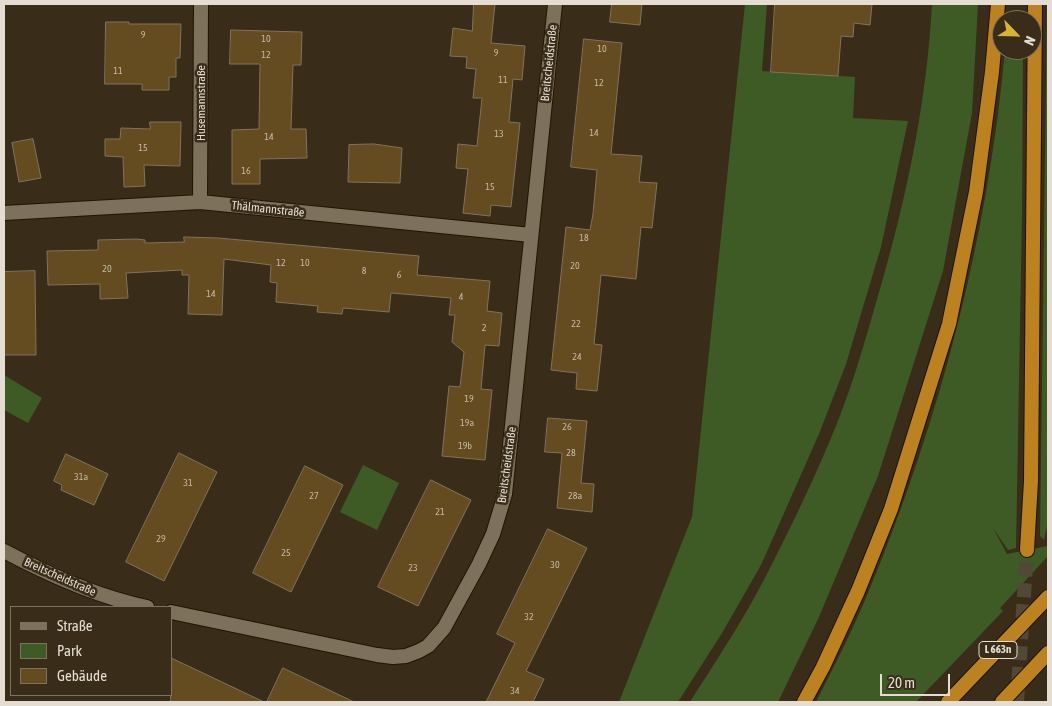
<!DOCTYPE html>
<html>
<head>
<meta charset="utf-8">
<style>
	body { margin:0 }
	#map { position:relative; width:1052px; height:706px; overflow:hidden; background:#392d19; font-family:"Asap Condensed",sans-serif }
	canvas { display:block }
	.frame { position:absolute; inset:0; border:5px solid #e5ddd1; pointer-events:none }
	.legend { position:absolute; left:10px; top:606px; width:162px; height:90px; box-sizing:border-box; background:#392d19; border:1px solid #7e7363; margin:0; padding:6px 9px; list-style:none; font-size:15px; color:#e5ddd1 }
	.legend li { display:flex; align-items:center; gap:10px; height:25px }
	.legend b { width:25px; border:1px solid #7e7363 }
	.north { position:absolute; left:992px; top:10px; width:50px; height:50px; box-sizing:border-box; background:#392d19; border:1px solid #7e7363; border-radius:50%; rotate:114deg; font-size:14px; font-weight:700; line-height:20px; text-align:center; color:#e5ddd1 }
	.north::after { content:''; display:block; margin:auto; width:18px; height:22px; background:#d6b534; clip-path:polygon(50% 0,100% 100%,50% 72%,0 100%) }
	.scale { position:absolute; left:880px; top:674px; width:70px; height:22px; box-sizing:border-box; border:2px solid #e5ddd1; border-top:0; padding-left:6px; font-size:15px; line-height:18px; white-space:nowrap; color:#e5ddd1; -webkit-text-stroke:4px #392d19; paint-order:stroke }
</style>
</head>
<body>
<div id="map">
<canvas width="1052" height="706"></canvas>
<div class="frame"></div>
<ul class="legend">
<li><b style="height:6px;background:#7e715b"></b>Straße</li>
<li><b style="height:14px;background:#3e5b26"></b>Park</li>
<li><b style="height:14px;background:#644b20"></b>Gebäude</li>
</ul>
<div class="north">N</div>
<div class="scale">20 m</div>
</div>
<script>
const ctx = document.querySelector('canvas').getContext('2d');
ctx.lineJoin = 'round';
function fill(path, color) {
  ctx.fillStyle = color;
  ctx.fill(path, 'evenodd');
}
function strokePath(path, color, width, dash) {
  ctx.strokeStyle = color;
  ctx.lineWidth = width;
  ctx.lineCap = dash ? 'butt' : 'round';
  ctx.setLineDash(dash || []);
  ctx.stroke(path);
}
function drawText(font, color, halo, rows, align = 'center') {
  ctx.font = font + ' "Asap Condensed",sans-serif';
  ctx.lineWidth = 5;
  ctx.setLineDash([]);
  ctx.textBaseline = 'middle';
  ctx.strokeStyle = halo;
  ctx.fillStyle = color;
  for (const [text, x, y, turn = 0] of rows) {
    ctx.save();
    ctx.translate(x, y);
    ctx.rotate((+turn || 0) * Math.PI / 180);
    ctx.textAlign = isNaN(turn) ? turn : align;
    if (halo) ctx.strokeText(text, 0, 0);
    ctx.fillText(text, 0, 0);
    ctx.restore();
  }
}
fill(new Path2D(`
	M745 4H767L762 71 855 77 853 118 908 121 881 247 846 364 819 434 761 565 722 633 678 702H619L692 517Z
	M932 4H978L972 113 943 271 878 476 819 617 778 702H690C717 659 746 616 769 570 793 523 816 475 836 426 855 379 868 330 882 282 908 191 927 98 932 4Z
	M1047 4 1048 522 1044 540 1040 536Z
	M1005 50H1023L1022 214 1016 548 1008 550 993 528 1007 554 1048 546V556L1000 608 1003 611 916 702H816C834 666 853 630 868 593 940 420 988 237 1005 50Z
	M4 375 42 398 28 423 4 410Z
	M363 465 399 483 377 530 340 512Z`), '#3e5b26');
const building = new Path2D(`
	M474 4H495L491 43 525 46 522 80 513 79 509 122 520 123 511 207 491 205 490 216 463 213 468 169 456 168 458 144 477 146 482 98H473L476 69 466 68 467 57 450 56 453 28 472 31Z
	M612 4H642L640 25 610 22Z
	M775 4H872L870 25 854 23 853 37 841 36 838 76 771 72Z
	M106 22H129V24H181L180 58H176V77H169V90H142V84H105Z
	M231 30 302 32 301 65H293L291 129H306L307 158 260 159V184H232V130L259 129 260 64H230Z
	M584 39 622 43 611 154 642 156 639 182 657 183 652 228 641 227 636 279 601 275 594 344 602 345 597 391 576 389 577 373 551 370 566 227 590 230 593 214 597 170 571 167Z
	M150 122H181L180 166 144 165 145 186 124 187 123 157 105 156V139H120L121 128 150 129Z
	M33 139 41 178 19 182 12 143Z
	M374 144 402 148 400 183 348 182 349 145Z
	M184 237 218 238 419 256 417 275 490 281 487 311 502 313 499 346 485 345 481 389 492 390 485 460 442 456 449 386 460 387 464 352 452 342 455 315H449L451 298 391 293 389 312 343 308 342 314 317 312 318 306 276 302 277 283 270 282 271 265 224 259 222 315 188 314 189 275H182V270L126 273 128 298 100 299V284L48 285 47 251 98 250V240L137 239 145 240V243L184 242Z
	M35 271 36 355H4V272Z
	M548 418 587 421 581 483 594 484 592 512 557 508 562 453 545 452Z
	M179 453 217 472 164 581 126 562Z
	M66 454 108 474 94 505 61 490 62 485 54 481Z
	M305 466 343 485 291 592 253 573Z
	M431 480 471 500 418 606 378 587Z
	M548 529 587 548 526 671 544 679 533 702H486L515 643 497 634Z
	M171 658 203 673 264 702H171Z
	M283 668 354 702H267Z`);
fill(building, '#644b20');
strokePath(building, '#81735e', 1);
strokePath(new Path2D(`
	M1017 702 1027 550`), '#534735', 14, [14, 7]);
const minor = new Path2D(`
	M200 202 201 4
	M4 213 200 202 531 235
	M4 551C49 575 97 597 147 607
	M171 612 377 655 393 657 406 656 419 651 428 646 444 628 479 564 493 534 505 494 555 4`);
const trunk = new Path2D(`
	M1027 550 1031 481 1035 4
	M804 702 823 667 858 591 891 509 949 324 976 192 992 72 998 4
	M948 702 1048 597
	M1002 702 1048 653`);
strokePath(minor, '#201503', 16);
strokePath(trunk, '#201503', 16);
strokePath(minor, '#7e715b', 14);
strokePath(trunk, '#bd8220', 14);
drawText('10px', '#c5b8a5', null, [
	["9",143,35],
	["10",266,39],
	["10",602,49],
	["9",496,53],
	["12",266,55],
	["11",118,71],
	["11",503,80],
	["12",599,83],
	["14",594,133],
	["13",499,134],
	["14",269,137],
	["15",143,148],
	["16",246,171],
	["15",490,187],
	["18",584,238],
	["12",281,263],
	["10",305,263],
	["20",575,266],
	["20",107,269],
	["8",364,271],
	["6",399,275],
	["14",211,294],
	["4",461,297],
	["22",576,324],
	["2",484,328],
	["24",577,357],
	["19",469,399],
	["19a",467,423],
	["26",567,427],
	["19b",465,446],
	["28",571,453],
	["31a",81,477],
	["31",188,483],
	["27",314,496],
	["28a",575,496],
	["21",440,512],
	["29",161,539],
	["25",286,553],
	["30",555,565],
	["23",413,568],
	["32",529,617],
	["34",515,691]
]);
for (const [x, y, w] of [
	[998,650,38]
]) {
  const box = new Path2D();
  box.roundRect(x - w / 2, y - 8.5, w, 17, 4);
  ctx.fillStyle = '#392d19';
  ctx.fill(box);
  strokePath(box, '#e5ddd1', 1);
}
drawText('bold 11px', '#e5ddd1', null, [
	["L 663n",998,650]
]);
drawText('12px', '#e5ddd1', '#392d19', [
	["Breitscheidstraße",549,63,-84],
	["Husemannstraße",201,103,-90],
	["Thälmannstraße",268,209,6],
	["Breitscheidstraße",507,465,-82],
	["Breitscheidstraße",60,577,24]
]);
</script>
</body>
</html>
